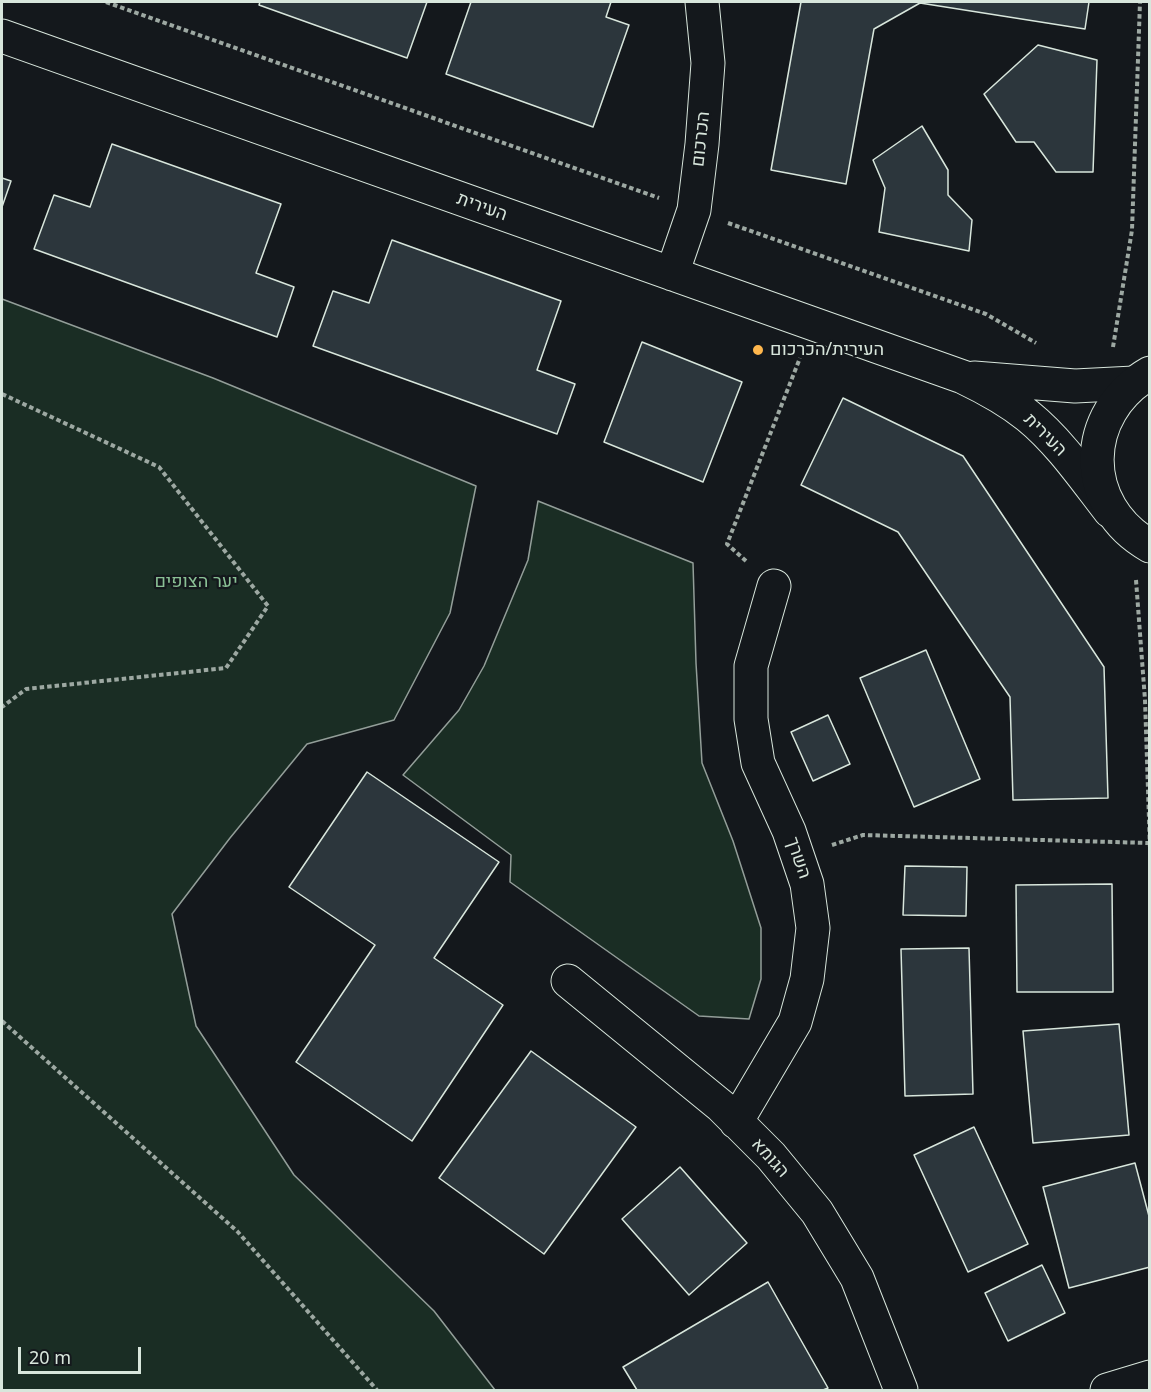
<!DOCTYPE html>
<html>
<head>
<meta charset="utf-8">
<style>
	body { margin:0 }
	#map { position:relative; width:1151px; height:1392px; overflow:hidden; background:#14181c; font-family:"Noto Sans",sans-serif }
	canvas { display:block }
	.frame { position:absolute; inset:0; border:3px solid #d8e6dc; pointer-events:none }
	.scale { position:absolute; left:18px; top:1347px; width:123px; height:27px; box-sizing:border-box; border:3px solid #d8e6dc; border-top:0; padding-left:8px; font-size:18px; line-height:21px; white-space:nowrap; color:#d8e6dc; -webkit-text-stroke:4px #14181c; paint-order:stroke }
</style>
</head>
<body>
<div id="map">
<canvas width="1151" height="1392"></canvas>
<div class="frame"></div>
<div class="scale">20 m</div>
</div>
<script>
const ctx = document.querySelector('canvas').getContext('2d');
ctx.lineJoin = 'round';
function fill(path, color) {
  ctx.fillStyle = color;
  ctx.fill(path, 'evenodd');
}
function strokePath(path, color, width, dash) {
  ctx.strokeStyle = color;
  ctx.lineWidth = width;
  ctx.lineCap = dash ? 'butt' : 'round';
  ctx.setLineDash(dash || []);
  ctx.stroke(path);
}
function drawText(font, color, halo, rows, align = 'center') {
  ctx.font = font + ' "Noto Sans",Heebo,sans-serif';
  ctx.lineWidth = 4.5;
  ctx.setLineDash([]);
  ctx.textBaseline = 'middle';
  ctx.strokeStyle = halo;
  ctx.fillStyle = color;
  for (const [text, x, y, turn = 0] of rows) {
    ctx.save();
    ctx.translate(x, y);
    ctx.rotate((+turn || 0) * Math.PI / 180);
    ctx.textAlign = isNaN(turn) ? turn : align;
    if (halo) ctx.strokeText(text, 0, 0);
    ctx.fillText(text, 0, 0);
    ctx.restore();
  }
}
const green = new Path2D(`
	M2 299 213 378 476 486 450 613 394 720 307 744 230 838 172 914 196 1026 294 1175 434 1311 495 1390H2Z
	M538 501 693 563 696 663 702 763 733 841 761 928V979L749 1019 699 1016 510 882 511 855 403 775 459 710 484 666 528 560Z`);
fill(green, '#1a2d24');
strokePath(green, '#939e99', 1.5);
const building = new Path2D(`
	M260 2H427L407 58 259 5Z
	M471 2H611L606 17 629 25 593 127 446 74Z
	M801 2H1089L1085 29 920 3 874 29 846 184 771 170Z
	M1038 45 1097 60 1093 172H1056L1034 142H1016L984 94Z
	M922 126 948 170V195L972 220 969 251 879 232 885 188 873 160Z
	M112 144 281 204 256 273 294 287 277 337 34 249 54 195 90 207Z
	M2 178 11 181 2 207Z
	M392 240 561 301 537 370 575 384 557 434 313 346 333 291 369 303Z
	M642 342 742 382 703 482 604 442Z
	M843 398 963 456 1104 667 1108 798 1013 800 1010 697 898 532 801 485Z
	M926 650 980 779 914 807 860 678Z
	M828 715 850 764 813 781 791 732Z
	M367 772 499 862 434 958 503 1005 412 1141 296 1062 375 945 289 887Z
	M905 866 967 867 966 916 903 915Z
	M1112 884 1113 992H1017L1016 885Z
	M969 948 973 1094 905 1096 901 949Z
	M1119 1024 1129 1135 1033 1143 1023 1031Z
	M531 1051 636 1127 544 1254 439 1178Z
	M974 1127 1028 1244 968 1272 914 1155Z
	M1135 1163 1150 1220V1267L1069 1288 1043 1187Z
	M680 1167 747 1243 689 1295 622 1219Z
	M1042 1265 1065 1313 1008 1341 985 1293Z
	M768 1282 828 1388 823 1390H637L623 1367Z`);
fill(building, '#2c363c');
strokePath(building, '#d8e6dc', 1.5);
const street = new Path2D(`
	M2 36 963 377C986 388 1008 400 1028 416 1060 442 1085 479 1110 511
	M672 274 694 210 702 144 708 63 702 2
	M974 378 1075 386 1134 383
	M568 981 721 1106 771 1156 817 1212 857 1278 901 1390
	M736 1122 795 1022 807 979 813 928 807 884 789 831 758 763 751 719V666L774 586
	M1107 1390 1150 1377`);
const secondary = new Path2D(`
	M1150 373C1080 413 1079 506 1150 546`);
strokePath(street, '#d8e6dc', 35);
strokePath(secondary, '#d8e6dc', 35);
strokePath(new Path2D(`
	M106 2 659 198
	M728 223 986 314 1036 343
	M1113 347 1132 230 1140 2
	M2 394 159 467 268 606 226 668 26 689 2 707
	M746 561 727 544 800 358
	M1136 580 1145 700 1150 849
	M832 845 863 835 1149 843
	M2 1021 237 1231 377 1390`), '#9da8a2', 4, [4.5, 3]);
strokePath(street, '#14181c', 33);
strokePath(secondary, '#14181c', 33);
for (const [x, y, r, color] of [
	[758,350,6,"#ffb74d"]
]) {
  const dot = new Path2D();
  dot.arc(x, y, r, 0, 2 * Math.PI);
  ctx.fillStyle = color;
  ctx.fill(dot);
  strokePath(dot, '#14181c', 2);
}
drawText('18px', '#d8e6dc', '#14181c', [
	["הכרכום",701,139,-84],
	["העירית",482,207,20],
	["העירית",1045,435,45],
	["השרך",798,858,71],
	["הגומא",770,1158,48]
]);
drawText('18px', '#d8e6dc', '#14181c', [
	["העירית/הכרכום",770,350]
], 'left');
drawText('18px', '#8ac095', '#14181c', [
	["יער הצופים",196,582]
]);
</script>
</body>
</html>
